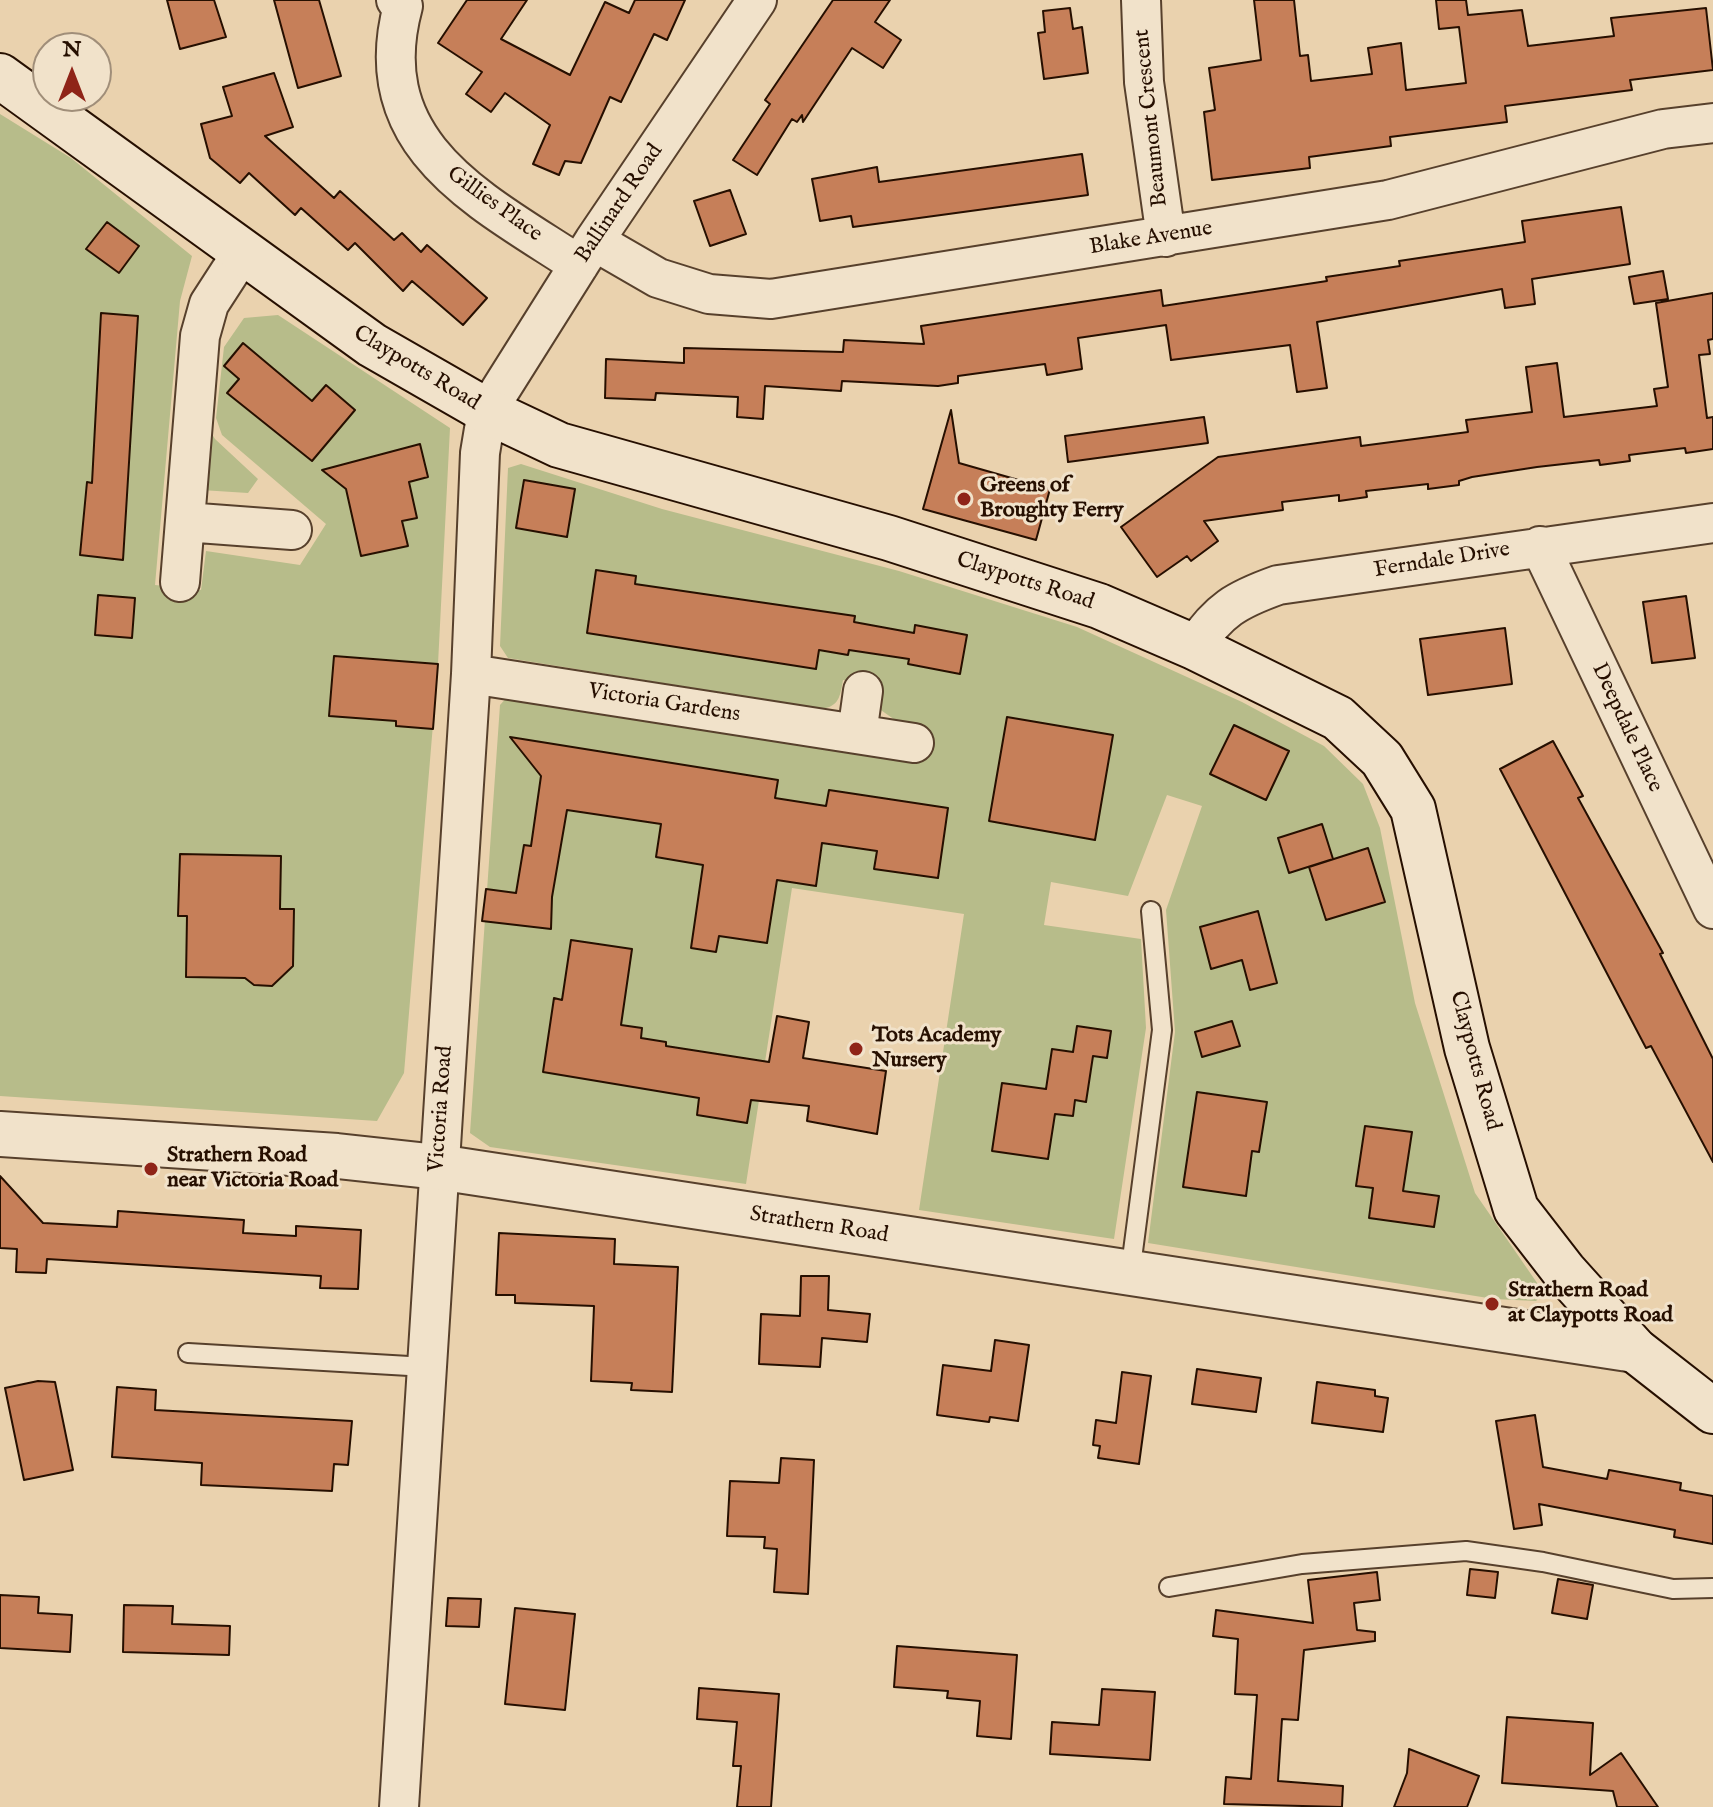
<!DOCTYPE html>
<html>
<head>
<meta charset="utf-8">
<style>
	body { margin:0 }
	#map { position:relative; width:1713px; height:1807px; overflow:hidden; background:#ead2ae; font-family:"IM FELL English",serif }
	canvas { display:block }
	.north { position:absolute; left:32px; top:32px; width:80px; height:80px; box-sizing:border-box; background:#f1e2ca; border:2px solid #a08e79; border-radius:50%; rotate:0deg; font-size:22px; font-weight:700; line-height:32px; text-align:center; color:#260f00 }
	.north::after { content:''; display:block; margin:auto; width:28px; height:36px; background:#8f2418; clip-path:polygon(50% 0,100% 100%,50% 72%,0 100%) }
</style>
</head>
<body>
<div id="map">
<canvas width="1713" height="1807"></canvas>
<div class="north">N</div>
</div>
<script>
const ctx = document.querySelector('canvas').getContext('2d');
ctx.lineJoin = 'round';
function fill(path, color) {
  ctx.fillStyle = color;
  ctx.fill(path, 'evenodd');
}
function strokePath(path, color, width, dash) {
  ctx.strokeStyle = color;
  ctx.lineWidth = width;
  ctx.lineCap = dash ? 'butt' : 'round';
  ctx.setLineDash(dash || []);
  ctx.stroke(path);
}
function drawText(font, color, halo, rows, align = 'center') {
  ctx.font = font + ' "IM FELL English",serif';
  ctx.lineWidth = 6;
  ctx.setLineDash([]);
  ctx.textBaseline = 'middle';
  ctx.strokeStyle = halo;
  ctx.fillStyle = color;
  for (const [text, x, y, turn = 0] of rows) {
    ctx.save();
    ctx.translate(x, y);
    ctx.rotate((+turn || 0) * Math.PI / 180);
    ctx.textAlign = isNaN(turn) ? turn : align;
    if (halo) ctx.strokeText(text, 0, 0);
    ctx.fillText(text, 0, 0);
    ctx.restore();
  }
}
fill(new Path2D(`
	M0 114 71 158 192 256 180 301 155 585 201 590 206 551 300 565 326 524 222 435 216 418 224 347 244 318 278 315 450 428 438 664 404 1073 377 1121 0 1096Z
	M207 426 215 439 258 479 248 493 201 490Z
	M521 464 662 509 899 571 1077 627 1242 702 1324 746 1363 784 1380 828 1415 1003 1475 1193 1544 1293 1536 1301 1494 1299 1148 1243 1175 1032 1166 910 1202 806 1167 795 1128 896 1051 882 1044 925 1141 939 1146 1028 1114 1239 919 1210 964 914 792 888 746 1184 490 1147 470 1133 500 705 509 695 919 763 925 725 895 720 878 708 881 686 843 680C840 697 839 706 822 709L508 658 500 646 508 468Z`), '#b7bc8a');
const building = new Path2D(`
	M167 0H214L226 37 180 49Z
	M274 0H319L341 76 298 88Z
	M467 0H527L501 39 570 75 605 2 629 13 635 0H685L667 40 654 34 621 102 610 97 581 163 565 161 559 175 533 164 550 125 505 93 491 112 466 94 482 72 438 43Z
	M833 0H890L875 22 901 40 883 68 852 48 803 122 802 115 797 122 792 119 757 175 733 160 770 104 765 100Z
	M1254 0H1294L1300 56 1308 55 1311 81 1372 74 1368 48 1401 43 1406 90 1466 83 1459 27 1439 29 1436 0H1466L1468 15 1522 10 1528 46 1614 36 1611 18 1706 8 1713 70 1630 80 1632 90 1505 106 1507 122 1390 137 1391 146 1309 157 1310 168 1212 180 1204 112 1215 110 1209 68 1261 60Z
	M1070 8 1073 29 1082 27 1088 73 1044 79 1038 33 1045 32 1043 11Z
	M274 73 293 127 265 136 334 198 340 191 394 240 402 233 421 252 427 245 487 298 463 325 412 281 403 291 355 243 348 250 301 208 295 215 249 173 240 183 210 158 201 124 232 116 223 87Z
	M1082 154 1088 195 853 227 851 216 820 221 812 179 877 167 879 182Z
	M730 190 746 234 710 246 694 201Z
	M1621 207 1630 264 1532 279 1535 304 1505 308 1502 289 1317 322 1327 388 1297 392 1290 345 1171 360 1166 325 1078 338 1082 369 1047 375 1045 364 958 376V383L938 386 842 381 841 391 765 386 763 419 737 417 738 397 656 393 655 400 605 398 606 359 684 363V348L843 352 844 340 924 344 921 326 1161 290 1163 306 1327 281 1326 277 1400 266 1399 261 1525 242 1522 221Z
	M107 222 139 246 119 273 86 249Z
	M1663 271 1668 299 1634 304 1629 277Z
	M1713 293V339L1708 340 1710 354 1699 355 1707 418 1713 417V449L1686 453 1685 448 1629 455 1630 461 1600 465 1599 460 1537 467 1472 477 1459 481V485L1428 489V484L1366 491 1367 497 1339 501V495L1282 502 1283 510 1204 521 1218 541 1191 561 1187 556 1157 577 1121 527 1218 457 1360 437 1361 446 1468 432 1466 420 1532 412 1526 367 1557 363 1564 417 1657 406 1654 389 1668 387 1656 303Z
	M101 313 138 316 123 560 80 555 87 482 92 483Z
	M243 343 312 401 326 385 355 410 312 461 227 393 239 379 224 366Z
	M951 410 959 463 1050 489 1036 540 923 509Z
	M1204 417 1208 443 1068 462 1065 436Z
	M420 444 428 477 409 482 417 518 402 521 408 546 361 556 346 489 322 470Z
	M524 480 575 489 567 537 516 528Z
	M596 570 636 576 635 584 855 616 854 622 914 633 915 625 967 635 960 674 908 664 909 659 849 650 848 655 819 650 816 669 587 633Z
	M98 595 135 598 132 638 95 635Z
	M1686 596 1695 658 1652 663 1643 602Z
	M1505 628 1512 684 1428 695 1420 639Z
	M334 656 438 664 433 729 396 726V721L329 716Z
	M1007 717 1113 735 1095 840 989 821Z
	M1234 725 1289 751 1266 800 1210 774Z
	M510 737 778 780 775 798 826 806 829 790 948 808 938 878 874 869 877 851 822 843 816 886 777 880 767 943 719 936 716 952 691 948 703 865 656 857 661 824 567 810 552 897 551 929 482 921 486 889 516 893 524 845 531 846 541 776Z
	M1553 741 1583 796 1578 798 1663 953 1660 954 1713 1059V1162L1651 1046 1646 1048 1500 769Z
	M1322 824 1333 859 1289 873 1278 838Z
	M1368 848 1385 902 1326 920 1309 867Z
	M180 854 281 856 280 909H294L293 966 272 986 254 985 245 978 186 977 187 916H178Z
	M1258 911 1277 983 1250 990 1242 960 1211 969 1200 927Z
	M571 940 632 949 621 1025 642 1028 641 1038 666 1042V1046L769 1062 777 1016 809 1022 803 1058 886 1071 877 1134 807 1121 809 1106 751 1100 747 1123 697 1115 699 1098 543 1072 554 998 562 1000Z
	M1232 1021 1240 1046 1202 1057 1195 1032Z
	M1077 1026 1111 1031 1107 1058 1093 1056 1086 1102 1075 1100 1073 1116 1055 1114 1048 1159 992 1151 1002 1083 1046 1089 1052 1049 1073 1052Z
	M1197 1092 1267 1102 1259 1152 1252 1151 1246 1196 1183 1187Z
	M1365 1126 1412 1132 1403 1191 1439 1196 1434 1227 1369 1218 1373 1188 1356 1186Z
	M0 1176 43 1223 117 1227 118 1211 244 1220 243 1233 296 1236V1226L361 1230 358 1289 320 1288 321 1276 47 1259 46 1273 16 1272 17 1249 0 1248Z
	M499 1233 615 1239 614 1264 678 1267 672 1392 631 1390 632 1383 591 1381 594 1306 515 1303V1295H496Z
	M801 1276H829L828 1310 870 1314 867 1342 822 1338 820 1367 759 1364 761 1314 800 1316Z
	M995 1340 1029 1345 1018 1421 990 1417 989 1422 937 1415 943 1365 991 1371Z
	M1197 1369 1261 1378 1256 1412 1192 1404Z
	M1122 1372 1151 1376 1139 1464 1098 1458 1100 1446 1093 1445 1096 1420 1116 1423Z
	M38 1381 55 1382 73 1470 24 1480 5 1388Z
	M1317 1382 1375 1390V1396L1388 1398 1383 1432 1312 1423Z
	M117 1387 156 1390 155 1410 352 1421 348 1465 334 1464 332 1491 201 1485 202 1463 112 1457Z
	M1535 1415 1543 1467 1607 1479 1609 1470 1681 1483 1680 1490 1713 1496V1544L1674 1537 1675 1530 1539 1504 1542 1525 1514 1529 1496 1421Z
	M781 1458 814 1460 808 1594 774 1592 777 1549 764 1548 765 1537 727 1536 730 1481 779 1483Z
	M1470 1569 1498 1572 1495 1598 1467 1595Z
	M1377 1572 1380 1600 1354 1603 1357 1630 1375 1632V1641L1304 1650 1298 1720 1282 1719 1278 1781 1343 1786 1342 1807 1224 1804 1226 1777 1251 1779 1257 1695 1235 1694 1238 1639 1213 1636 1216 1610 1313 1623 1308 1580Z
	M1558 1579 1593 1585 1587 1619 1552 1613Z
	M0 1595 39 1597 38 1613 72 1615 70 1652 0 1648Z
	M448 1598 481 1599 479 1627 446 1626Z
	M124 1605 173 1606 172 1624 230 1626 229 1655 123 1652Z
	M515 1608 575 1614 565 1710 505 1704Z
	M897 1646 1017 1655 1011 1739 977 1736 980 1701 947 1698 948 1691 894 1687Z
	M699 1688 779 1694 771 1807H737L741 1766H733L737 1722 697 1719Z
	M1102 1689 1155 1692 1150 1760 1050 1754 1052 1722 1099 1725Z
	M1507 1717 1593 1723 1590 1775 1621 1753 1658 1807H1617L1613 1791 1502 1783Z
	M1409 1749 1479 1776 1467 1807H1394L1407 1773Z`);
fill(building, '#c67f59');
strokePath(building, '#260f00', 2);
const service = new Path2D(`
	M1130 1274 1162 1030 1151 911
	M188 1353 426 1367
	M1169 1587 1302 1564 1466 1551 1543 1562 1673 1589 1713 1588`);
const minor = new Path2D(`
	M396 0 403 6C365 146 482 201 579 265
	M1141 0 1144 82 1166 237
	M594 241 658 278 709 294 771 299 1388 200 1663 129 1713 123
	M185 522 292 530
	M1540 546 1713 909
	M180 582 200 336 209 304 242 253
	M1194 647C1219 610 1236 600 1278 585L1713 523
	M471 674 914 743
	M857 734 863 691
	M399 1807 471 674 480 453 487 411 594 241 757 0`);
const tertiary = new Path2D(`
	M0 1134 337 1156 438 1167 1635 1350`);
const secondary = new Path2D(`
	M0 76 372 345 487 411 559 445 889 538 1099 606 1194 647 1338 718 1382 759 1413 809 1467 1048 1516 1209 1564 1271 1635 1350 1713 1411`);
strokePath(service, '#57402c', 22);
strokePath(minor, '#57402c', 42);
strokePath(tertiary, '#57402c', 48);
strokePath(secondary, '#260f00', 48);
strokePath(service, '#f1e2ca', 18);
strokePath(minor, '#f1e2ca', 38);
strokePath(tertiary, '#f1e2ca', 44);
strokePath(secondary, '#f1e2ca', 44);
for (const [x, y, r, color] of [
	[964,499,8,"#8f2418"],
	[856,1049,8,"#8f2418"],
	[151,1169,8,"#8f2418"],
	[1492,1304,8,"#8f2418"]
]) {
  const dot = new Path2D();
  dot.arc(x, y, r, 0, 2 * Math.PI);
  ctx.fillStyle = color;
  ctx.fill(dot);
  strokePath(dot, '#f1e2ca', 3);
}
drawText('22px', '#260f00', '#f1e2ca', [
	["Beaumont Crescent",1152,118,-96],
	["Ballinard Road",620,204,-56],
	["Gillies Place",494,205,36],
	["Blake Avenue",1151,239,-9],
	["Claypotts Road",416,369,31],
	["Ferndale Drive",1442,561,-9],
	["Claypotts Road",1025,582,18],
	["Victoria Gardens",664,704,9],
	["Deepdale Place",1626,728,65],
	["Claypotts Road",1474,1061,75],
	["Victoria Road",442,1109,-86],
	["Strathern Road",819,1226,9]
]);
drawText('bold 22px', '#260f00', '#f1e2ca', [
	["Greens of",980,486],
	["Broughty Ferry",980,511],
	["Tots Academy",872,1036],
	["Nursery",872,1061],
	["Strathern Road",167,1156],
	["near Victoria Road",167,1181],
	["Strathern Road",1508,1291],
	["at Claypotts Road",1508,1316]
], 'left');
</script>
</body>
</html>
